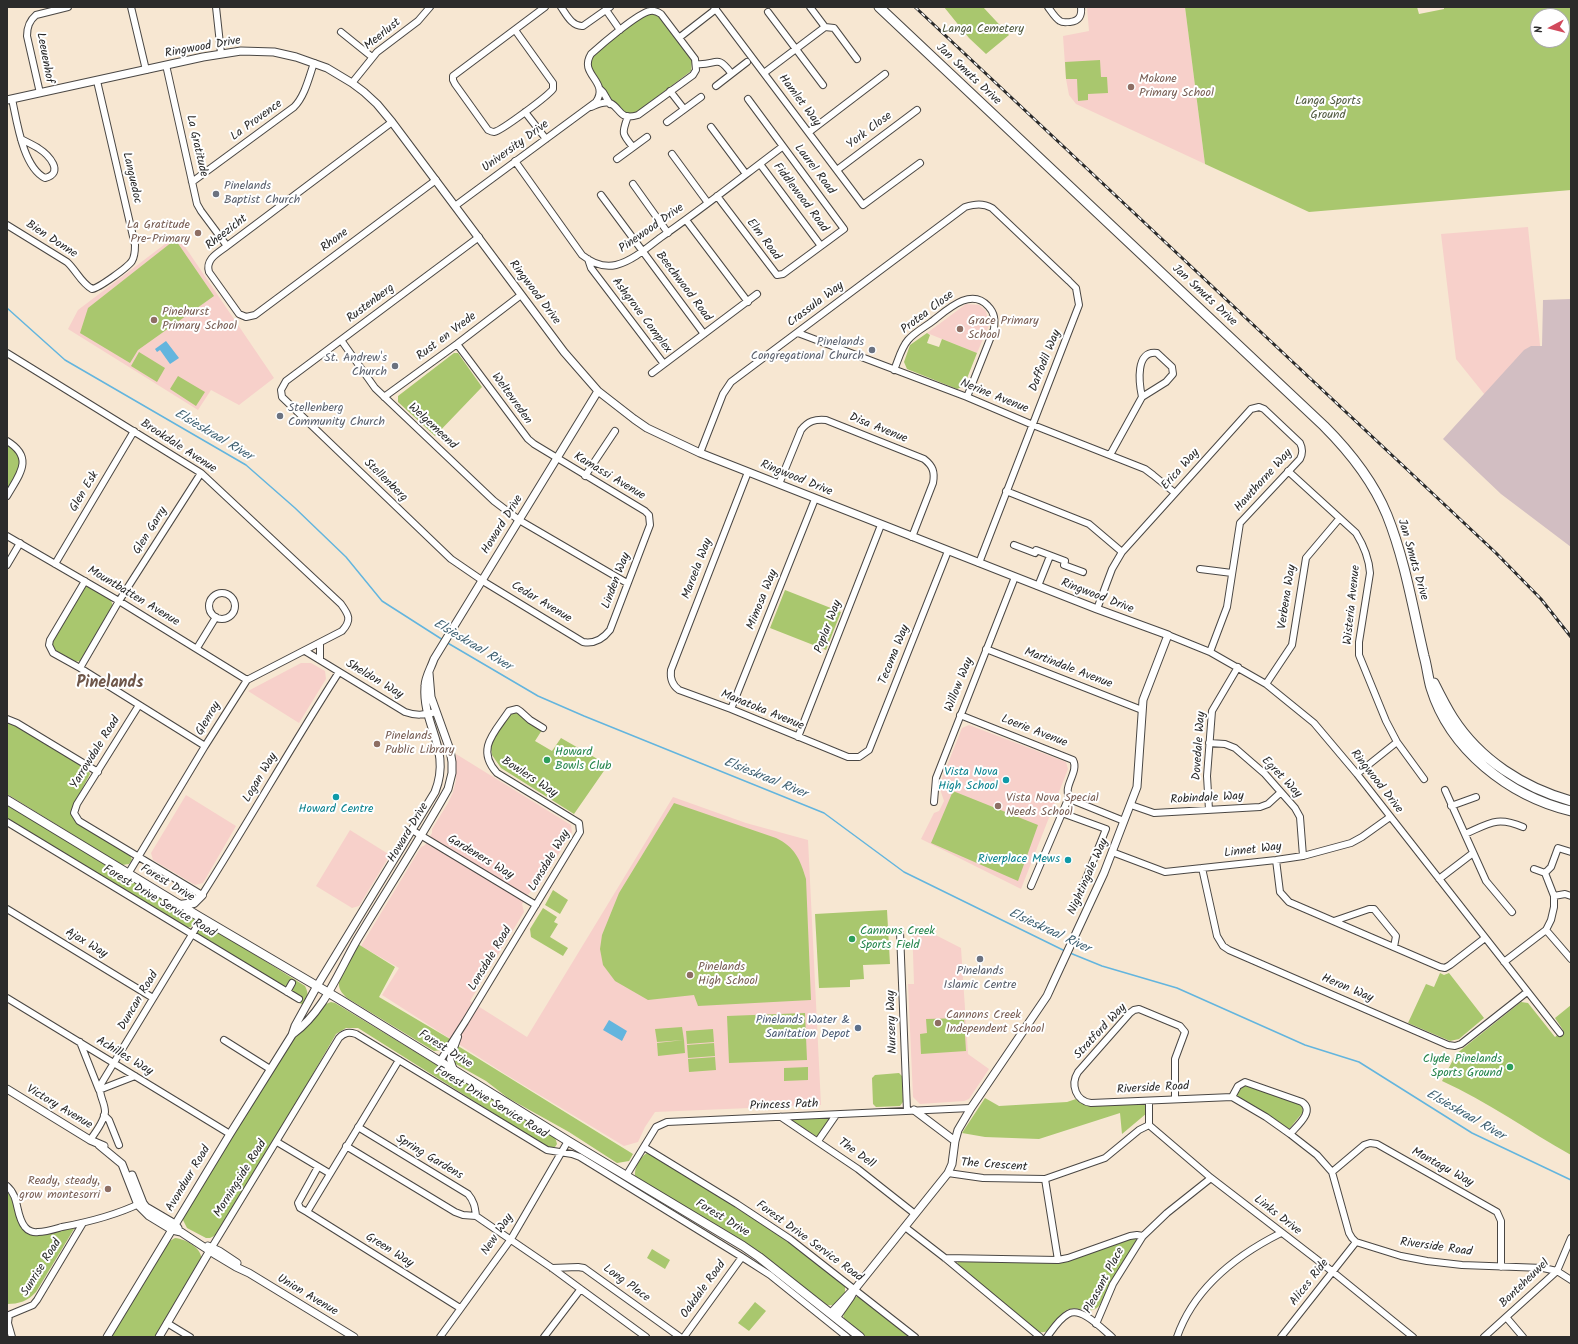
<!DOCTYPE html>
<html>
<head>
<meta charset="utf-8">
<style>
	body { margin:0 }
	#map { position:relative; width:1578px; height:1344px; overflow:hidden; background:#f7e7d2; font-family:Kalam,sans-serif }
	canvas { display:block }
	.frame { position:absolute; inset:0; border:8px solid #2b2b2b; pointer-events:none }
	.north { position:absolute; left:1530px; top:8px; width:40px; height:40px; box-sizing:border-box; background:#fff; border:1px solid #aaa; border-radius:50%; rotate:263deg; font-size:11px; font-weight:700; line-height:16px; text-align:center; color:#2b2b2b }
	.north::after { content:''; display:block; margin:auto; width:14px; height:18px; background:#d1495b; clip-path:polygon(50% 0,100% 100%,50% 72%,0 100%) }
</style>
</head>
<body>
<div id="map">
<canvas width="1578" height="1344"></canvas>
<div class="frame"></div>
<div class="north">N</div>
</div>
<script>
const ctx = document.querySelector('canvas').getContext('2d');
ctx.lineJoin = 'round';
function fill(path, color) {
  ctx.fillStyle = color;
  ctx.fill(path, 'evenodd');
}
function strokePath(path, color, width, dash) {
  ctx.strokeStyle = color;
  ctx.lineWidth = width;
  ctx.lineCap = dash ? 'butt' : 'round';
  ctx.setLineDash(dash || []);
  ctx.stroke(path);
}
function drawText(font, color, halo, rows, align = 'center') {
  ctx.font = font + ' Kalam,sans-serif';
  ctx.lineWidth = 4;
  ctx.setLineDash([]);
  ctx.textBaseline = 'middle';
  ctx.strokeStyle = halo;
  ctx.fillStyle = color;
  for (const [text, x, y, turn = 0] of rows) {
    ctx.save();
    ctx.translate(x, y);
    ctx.rotate((+turn || 0) * Math.PI / 180);
    ctx.textAlign = isNaN(turn) ? turn : align;
    if (halo) ctx.strokeText(text, 0, 0);
    ctx.fillText(text, 0, 0);
    ctx.restore();
  }
}
fill(new Path2D(`
	M1087 7H1185L1205 164 1076 104 1069 95 1066 79 1063 36 1089 31Z
	M1528 227 1548 424 1571 502 1456 359 1441 234Z
	M177 235 274 378 239 405 211 390 198 410 68 329 78 310Z
	M966 304 979 305 986 311 989 325 977 353 927 333Z
	M301 663H311L325 671 326 679 299 723 248 691Z
	M969 725 1066 762 1068 769 1021 889 921 839 934 813 939 811 944 801 939 786 962 728Z
	M456 754 571 825 572 832 537 890 530 892 522 904 524 912 470 1001 527 1037 673 797 746 823 808 840 821 1105 655 1112 645 1127 638 1142 624 1146 505 1074 382 995 399 968 361 946 421 847 425 845 432 833V829L448 803 453 792 456 780Z
	M186 795 236 826 203 883 195 885 153 860 151 853Z
	M350 830 390 855 359 906 352 908 316 886Z
	M912 923 961 948 968 1054 989 1069 969 1099 964 1101 920 1104 913 1097 908 984H914Z`), '#f7d0ca');
fill(new Path2D(`
	M1571 299V547L1501 494 1443 439 1524 350 1531 346H1542L1543 300Z`), '#d2bec2');
fill(new Path2D(`
	M944 7H983L1009 35 986 54 969 38Z
	M1185 7H1417L1419 14 1444 9V7H1571V190L1309 212 1205 164ZM1538 16H1562V40H1538Z
	M654 13 660 16 692 61 691 71 637 112C634 114 629 115 625 113 613 109 597 82 589 71L591 55 645 15Z
	M1100 60 1101 77H1107L1108 93 1088 94V100L1078 101 1077 79H1082H1066L1065 62Z
	M172 242H177L214 296 138 350 130 363 80 333 88 308Z
	M927 333 930 335 927 343 939 347 942 339 977 353 964 386 957 389 907 369 904 362 910 345Z
	M139 352 165 368 157 382 131 366Z
	M454 353H458L482 387 435 436 398 402V396Z
	M178 376 205 392 196 406 170 389Z
	M7 443 16 450 21 464 7 493Z
	M86 585H89L111 600 113 607 81 661 73 662 53 650 52 641Z
	M785 590 841 612 826 650 770 628Z
	M509 713H517L542 730 535 741 552 751 561 738 608 765 574 814 501 768 492 755 490 743Z
	M7 721 87 767 90 774 74 804V816L130 855 132 860 129 864 122 865 7 794Z
	M953 791 1038 825 1018 881 931 843Z
	M7 803 194 917V923L191 927 185 928 7 819Z
	M674 803 776 838C795 847 800 859 806 879L811 1000 698 1006 694 995 648 1000 615 981 603 965 600 949 602 935 619 893Z
	M553 890 568 900 560 914 545 905Z
	M543 908 557 917 554 922 558 924 550 937 568 948 563 956 531 937 530 929Z
	M887 910 890 964 863 965 864 979 850 980V987L819 988 815 914Z
	M206 924 305 986C309 994 308 998 303 1005L287 996 290 991 196 934 202 925Z
	M358 944 395 967 379 997 450 1039 442 1050 434 1051 347 998C343 994 339 990 339 985 338 976 353 953 358 944Z
	M1440 973 1444 975 1449 973 1484 1018 1459 1039 1450 1041 1408 1023 1426 984 1434 987Z
	M331 1002 335 1003 555 1137 557 1144 555 1147H547L358 1028H346L336 1034 274 1141 218 1234 210 1238H206L187 1228 183 1220 184 1215C206 1179 298 1011 331 1002Z
	M1521 1002 1528 1003 1555 1037 1563 1030 1555 1018 1571 1005V1155C1528 1131 1487 1101 1442 1081L1456 1054Z
	M805 1013 807 1060 729 1063 727 1016Z
	M964 1018 966 1051 921 1054 920 1034 927 1033 926 1019Z
	M682 1027 684 1040 657 1042 655 1029Z
	M713 1029 714 1042 687 1044 686 1031Z
	M684 1040 685 1053 658 1056 657 1043Z
	M714 1043 715 1056 688 1058 687 1045Z
	M458 1046 633 1154 629 1161 617 1163 569 1132 508 1098 486 1081 454 1063 453 1054Z
	M715 1057 716 1070 689 1072 688 1059Z
	M808 1067V1080L784 1081V1068Z
	M899 1073 902 1076 903 1102 900 1106 876 1107 873 1104 872 1078 875 1075Z
	M1241 1084 1288 1097 1302 1106 1303 1112 1290 1128H1286L1262 1111 1235 1096Z
	M985 1098 999 1106 1067 1102 1076 1099 1087 1106 1142 1103 1147 1107V1113L1122 1134 1120 1113 1039 1139 985 1137 962 1133Z
	M828 1117 829 1120 818 1136H816L792 1121 794 1119Z
	M647 1153H650L776 1233 845 1285V1293C840 1300 836 1307 827 1305L759 1253 635 1176C634 1168 640 1157 647 1153Z
	M7 1189 26 1231 74 1227V1229L36 1292C28 1301 19 1304 7 1304Z
	M175 1238C186 1239 204 1249 201 1261L155 1337H110L168 1242Z
	M1131 1238H1135L1137 1241 1099 1306C1088 1317 1078 1303 1065 1311 1058 1320 1050 1337 1037 1331L957 1265 958 1261 963 1259 981 1262 1054 1263Z
	M652 1249 670 1260 665 1269 647 1258Z
	M855 1297H860L910 1337H866L844 1319C841 1311 850 1304 855 1297Z
	M755 1302 766 1311 749 1331 738 1323Z`), '#a9c76e');
fill(new Path2D(`
	M166 341 179 358 170 364 160 350 157 352 155 349Z
	M609 1020 627 1031 622 1041 603 1030Z`), '#63b5de');
strokePath(new Path2D(`
	M7 308 65 360 246 465 295 508 346 557 382 601 443 640
	M446 642 538 696 584 716 824 813 904 872 1065 951
	M1070 953 1102 966 1177 988 1305 1045 1359 1062 1472 1133 1571 1180`), '#63b5de', 1.5);
const minor = new Path2D(`
	M131 7 146 70
	M216 7 221 53
	M561 7C566 14 572 27 583 26L610 7
	M714 7 863 205 920 163
	M810 7 825 27 834 28 857 59
	M1048 7C1051 11 1055 18 1060 21 1063 23 1066 22 1070 22 1079 21 1082 16 1081 7
	M606 10 620 30
	M768 12 823 85
	M515 30 553 83V89C548 96 501 131 494 132 492 132 490 131 488 130L455 84 453 80V76L545 7
	M341 32 372 57
	M680 37 716 9
	M696 64C717 66 716 53 731 73
	M166 65 197 204 201 211 227 246
	M764 73 825 27
	M352 83 377 52 418 21 430 7
	M716 86 747 62
	M600 89 603 92 610 104
	M670 91 684 109
	M40 93 27 36C27 27 29 21 36 15L68 7
	M12 99C17 122 23 167 45 178 65 173 49 155 38 148 33 145 27 142 21 139
	M525 112 546 139
	M628 116C622 133 621 133 633 147
	M392 122 227 246C218 253 205 259 209 272L239 314 246 317 255 315 436 180
	M667 122 701 97
	M711 127 746 174
	M809 132 885 74
	M672 154 708 203
	M617 159 647 137
	M515 161 582 255C592 263 603 268 616 265 632 261 647 248 660 238 702 209 742 177 782 147
	M760 164 821 246
	M837 170 917 110
	M192 182 294 107C305 96 309 77 314 63
	M633 184 668 233
	M601 195 704 334
	M717 196 777 275 783 274 844 229 748 99
	M455 206 596 102C610 81 578 75 591 54 601 45 638 13 650 11 654 10 658 12 661 14L695 59 696 70 693 75 638 115C619 121 621 108 610 103 603 101 596 105 591 107
	M686 220 748 302
	M7 225 67 262C76 270 81 283 92 289 99 288 128 267 132 261 135 256 135 251 135 245L97 81
	M588 259 591 268 664 364
	M798 333 967 397 1033 425 1145 469 1153 475 1175 493
	M341 340 375 388 494 501 519 520 627 583
	M457 344 528 439 534 444 645 511 649 515 650 525 610 630C603 639 594 644 583 642L486 583 451 559 282 397 281 390 286 381 479 237
	M7 353 201 473 341 604C349 615 352 620 342 631L247 680 205 746 128 874
	M894 370C898 361 901 348 908 340 914 333 923 328 930 323 945 312 970 286 988 306 995 313 995 320 994 329L967 397
	M652 373 757 294
	M384 397 457 344 521 295
	M7 441C35 458 19 475 7 496
	M700 453 723 394 731 382 965 207C975 204 983 203 992 208L1069 281 1076 288 1079 305 979 563
	M1110 455 1142 397 1166 382 1173 374 1172 367 1157 353C1135 350 1139 383 1142 397
	M1288 471 1356 533C1364 546 1369 558 1370 573L1359 642V655L1386 721 1397 742 1424 779
	M748 472 671 670C670 678 672 685 679 690L731 709 848 757H859L869 750 948 551
	M585 476 615 431
	M779 484 801 430C808 421 815 419 826 420L924 459C933 466 935 472 933 483L912 537
	M1006 491 1089 524 1122 552
	M7 536 119 601 247 680
	M1014 545 1035 553 1036 550 1065 561 1064 565 1083 572
	M55 564 134 431
	M7 565 20 543
	M1200 569 1232 573
	M85 581 50 640 49 645 53 653 80 668 205 746
	M1038 586 1050 556
	M209 606a13 13 0 1 1 26 0a13 13 0 1 1-26 0Z
	M1097 609 1112 569 1122 552 1251 409 1259 407 1264 409 1300 443C1303 449 1303 453 1300 459L1240 523 1227 607 1210 652
	M1168 635 1210 652 1266 684 1314 723 1357 774 1560 1033
	M197 648 216 617
	M986 649 1142 710
	M305 651 405 712C416 716 424 715 436 712
	M320 660V643
	M80 668 119 601 201 473
	M1266 684 1292 645 1306 558 1339 519
	M139 705 77 804 74 813 79 821 202 895C249 821 292 745 339 672
	M731 709 815 499
	M960 715 1073 760C1080 773 1059 789 1072 800L1124 821
	M7 719 17 723 98 772
	M798 737 881 525
	M1209 743 1225 744 1235 748 1265 774 1295 808 1300 817 1303 856
	M1357 774 1397 742
	M1445 790 1486 881 1512 912
	M934 802 936 778 1015 577
	M1131 805 1154 813 1260 807 1268 804 1280 793
	M1451 806 1476 797
	M1209 810 1207 776 1212 711 1238 667
	M1062 813 1106 829 1075 906
	M7 822 299 999
	M412 830 536 905
	M1465 834C1490 823 1497 816 1523 827
	M1112 852 1165 872 1276 860 1303 856 1351 843 1362 837 1390 817
	M1276 860 1280 892 1289 902 1440 967 1445 968 1450 965 1485 938
	M1202 868 1217 936 1223 946 1229 950 1448 1045 1455 1046 1461 1044 1527 992
	M1545 873 1551 867 1558 848 1571 852
	M1439 879 1473 853
	M1031 886 1069 797
	M1554 896 1565 894 1571 896
	M7 909 153 998
	M1334 921 1369 909H1374L1396 936 1394 947
	M1546 930 1571 959
	M900 932 907 1111
	M1504 962 1546 930 1551 920 1554 907V896L1545 873 1534 869
	M287 992 292 983
	M7 998 230 1134
	M224 1040 270 1069
	M80 1042 99 1090 135 1076
	M399 1060 307 1212 460 1308
	M440 1061 465 1022 580 832 579 823 497 773C475 749 495 732 509 711L517 709 520 711 530 720 543 728
	M454 1070 450 1059 458 1037
	M1232 1097 1238 1086 1245 1082 1302 1102C1315 1111 1298 1125 1290 1134
	M1175 1099V1059L1185 1032 1180 1026 1139 1009 1134 1010 1130 1013 1078 1072C1070 1085 1076 1101 1091 1103L1232 1097 1266 1117 1290 1134 1317 1155 1332 1172 1349 1233 1352 1238 1356 1242 1401 1256 1427 1261 1462 1265 1543 1268 1557 1271 1571 1280
	M1149 1101V1125L1211 1178 1333 1272 1413 1337
	M104 1115 109 1120 119 1145
	M781 1117 858 1169 915 1214
	M358 1127 468 1194C474 1201 475 1207 476 1216
	M90 1140C96 1132 104 1121 105 1112 105 1101 97 1094 101 1084L202 918
	M818 1141 836 1115
	M277 1142 329 1173
	M346 1146 455 1212 463 1215 476 1216 552 1268 646 1337
	M644 1147 737 1204 790 1239 915 1337
	M1332 1172 1364 1145 1370 1143 1377 1144 1497 1212 1501 1221V1267
	M948 1173 983 1178 1045 1179 1105 1158 1139 1130 1149 1125
	M626 1176 656 1127 667 1122 971 1108
	M1045 1179 1058 1260
	M7 1186C20 1197 15 1215 25 1227 28 1231 34 1233 38 1232 46 1232 55 1229 62 1227 89 1222 116 1215 141 1203
	M307 1212 300 1208 298 1203 318 1167
	M905 1227 945 1258 1040 1337
	M212 1247 339 1038C345 1032 349 1032 356 1034L547 1150 572 1154 580 1157 742 1257 770 1275 847 1337
	M945 1258 1058 1260 1068 1258 1130 1236 1137 1235 1143 1236
	M552 1268 578 1267 584 1268 680 1337
	M1506 1317 1523 1337
	M167 1323 190 1337
	M1096 1324 1113 1284 1143 1236 1167 1213 1211 1178
	M12 1337 8 1323 9 1315 33 1305 37 1300 83 1223
	M440 1337 511 1239 568 1141
	M544 1337 580 1290
	M684 1337 742 1257
	M1047 1337C1053 1329 1059 1319 1068 1314 1081 1306 1102 1329 1112 1337
	M1177 1337C1194 1288 1237 1255 1281 1233
	M1281 1337 1356 1242
	M1484 1337 1557 1271 1571 1238`);
const tertiary = new Path2D(`
	M7 100 203 57 241 51 274 52 296 57 327 68 352 83 364 92 377 104 392 122 564 352 598 391 634 419 647 428 700 453 1097 609 1168 635 1143 700 1137 787 1104 873 1052 985 1047 996 971 1108 958 1130 955 1141 952 1164 948 1173 855 1289 850 1298 836 1318
	M293 1034C324 1011 338 973 357 940 387 890 419 841 448 789L452 773V762L450 750 431 697 429 673
	M7 1089 90 1140 104 1146
	M914 1110 955 1141
	M99 1145 122 1164 138 1205 149 1216 172 1230 181 1232 216 1255 236 1267 249 1273 354 1337
	M132 1175 143 1203 146 1207 175 1224 178 1228
	M208 1246 219 1251 237 1263
	M831 1313 851 1292
	M107 1337 230 1134 292 1035 295 1026 317 986 435 792C452 749 422 726 425 686 425 677 431 668 434 659L598 391
	M159 1337 212 1247`);
const secondary = new Path2D(`
	M7 800 198 916 339 999 568 1141 743 1246 759 1257 860 1337
	M180 905 194 903 202 895`);
const primary = new Path2D(`
	M879 7 1324 426C1350 452 1373 481 1387 515 1405 560 1413 609 1424 656 1427 666 1428 678 1431 688 1450 750 1509 796 1571 811
	M1434 683C1440 695 1446 707 1453 718 1480 760 1524 788 1571 801`);
strokePath(minor, '#4a4744', 8);
strokePath(tertiary, '#4a4744', 9);
strokePath(secondary, '#4a4744', 10);
strokePath(primary, '#4a4744', 11);
strokePath(minor, '#fff', 6);
strokePath(tertiary, '#fff', 7);
strokePath(secondary, '#fff', 8);
strokePath(primary, '#fff', 9);
const rail = new Path2D(`
	M915 7 1496 553 1541 599 1571 637`);
strokePath(rail, '#2b2b2b', 3);
strokePath(rail, '#fff', 1.5, [4.5]);
for (const [x, y, r, color] of [
	[1131,87,4,"#8d6e63"],
	[216,194,4,"#6b7280"],
	[198,233,4,"#8d6e63"],
	[154,320,4,"#8d6e63"],
	[960,329,4,"#8d6e63"],
	[872,350,4,"#6b7280"],
	[395,366,4,"#6b7280"],
	[280,416,4,"#6b7280"],
	[377,744,4,"#8d6e63"],
	[547,760,4,"#2e9e5b"],
	[1006,780,4,"#0f9aa8"],
	[336,797,4,"#0f9aa8"],
	[998,806,4,"#8d6e63"],
	[1068,860,4,"#0f9aa8"],
	[852,939,4,"#2e9e5b"],
	[980,959,4,"#6b7280"],
	[690,975,4,"#8d6e63"],
	[938,1023,4,"#8d6e63"],
	[858,1028,4,"#5c6f8a"],
	[1510,1067,4,"#2e9e5b"],
	[108,1189,4,"#8d6e63"]
]) {
  const dot = new Path2D();
  dot.arc(x, y, r, 0, 2 * Math.PI);
  ctx.fillStyle = color;
  ctx.fill(dot);
  strokePath(dot, '#fff', 1.5);
}
drawText('12px', '#515a3f', '#fff', [
	["Langa Cemetery",983,30],
	["Langa Sports",1328,102],
	["Ground",1328,116]
]);
drawText('12px', '#2b2b2b', '#fff', [
	["Meerlust",383,35,-39],
	["Ringwood Drive",203,48,-10],
	["Leeuenhof",44,58,79],
	["Jan Smuts Drive",968,75,43],
	["Hamlet Way",799,101,53],
	["La Provence",257,121,-36],
	["York Close",870,131,-37],
	["La Gratitude",196,146,77],
	["University Drive",516,147,-36],
	["Laurel Road",814,170,53],
	["Languedoc",131,178,77],
	["Fiddlewood Road",800,198,53],
	["Pinewood Drive",652,229,-35],
	["Rheezicht",227,233,-38],
	["Bien Donne",51,240,33],
	["Elm Road",763,240,53],
	["Rhone",335,241,-37],
	["Beechwood Road",683,287,53],
	["Ringwood Drive",534,293,53],
	["Jan Smuts Drive",1204,296,43],
	["Rustenberg",371,304,-37],
	["Crassula Way",816,305,-37],
	["Protea Close",928,313,-37],
	["Ashgrove Complex",641,316,53],
	["Rust en Vrede",447,337,-37],
	["Daffodil Way",1046,361,-68],
	["Nerine Avenue",994,397,22],
	["Weltevreden",511,399,54],
	["Welgemeend",432,427,43],
	["Disa Avenue",878,429,22],
	["Brookdale Avenue",178,447,33],
	["Erica Way",1181,470,-48],
	["Kamassi Avenue",609,477,31],
	["Ringwood Drive",796,479,22],
	["Stellenberg",385,481,44],
	["Hawthorne Way",1264,481,-48],
	["Glen Esk",85,492,-59],
	["Howard Drive",503,525,-58],
	["Glen Garry",151,531,-58],
	["Jan Smuts Drive",1412,560,74],
	["Maroela Way",698,569,-69],
	["Linden Way",617,581,-69],
	["Mountbatten Avenue",133,597,31],
	["Ringwood Drive",1097,597,21],
	["Verbena Way",1288,597,-81],
	["Mimosa Way",763,600,-68],
	["Cedar Avenue",541,603,31],
	["Wisteria Avenue",1353,605,-84],
	["Poplar Way",829,627,-69],
	["Tecoma Way",895,655,-68],
	["Martindale Avenue",1068,669,21],
	["Sheldon Way",374,680,31],
	["Willow Way",960,685,-68],
	["Manatoka Avenue",762,711,22],
	["Glenroy",209,719,-59],
	["Loerie Avenue",1034,732,21],
	["Dovedale Way",1200,746,-86],
	["Yarrowdale Road",96,753,-58],
	["Logan Way",261,778,-59],
	["Bowlers Way",529,778,33],
	["Egret Way",1281,778,46],
	["Ringwood Drive",1376,782,52],
	["Robindale Way",1207,799,-3],
	["Howard Drive",409,833,-59],
	["Linnet Way",1253,851,-7],
	["Gardeners Way",480,858,31],
	["Lonsdale Way",550,861,-59],
	["Nightingale Way",1089,877,-66],
	["Forest Drive",167,884,31],
	["Forest Drive Service Road",159,902,31],
	["Ajax Way",86,944,31],
	["Lonsdale Road",491,959,-59],
	["Heron Way",1347,989,23],
	["Duncan Road",139,1001,-59],
	["Nursery Way",893,1022,-92],
	["Stratford Way",1101,1032,-47],
	["Forest Drive",445,1050,32],
	["Achilles Way",124,1057,31],
	["Riverside Road",1153,1089,-3],
	["Forest Drive Service Road",491,1103,31],
	["Princess Path",784,1106,-2],
	["Victory Avenue",59,1108,31],
	["The Dell",856,1154,36],
	["Spring Gardens",429,1158,31],
	["The Crescent",994,1166,4],
	["Montagu Way",1442,1168,29],
	["Avonduur Road",189,1179,-59],
	["Morningside Road",241,1179,-58],
	["Links Drive",1277,1216,38],
	["Forest Drive",722,1219,31],
	["New Way",498,1235,-56],
	["Forest Drive Service Road",809,1242,36],
	["Riverside Road",1436,1248,8],
	["Green Way",389,1251,32],
	["Sunrise Road",42,1268,-58],
	["Pleasant Place",1105,1281,-62],
	["Alices Ride",1310,1283,-52],
	["Long Place",626,1284,36],
	["Bonteheuwel",1525,1284,-44],
	["Oakdale Road",704,1290,-54],
	["Union Avenue",307,1296,31]
]);
drawText('12px', '#785e54', '#fff', [
	["Mokone",1139,80],
	["Primary School",1139,94],
	["La Gratitude",190,226,"right"],
	["Pre-Primary",190,240,"right"],
	["Pinehurst",162,313],
	["Primary School",162,327],
	["Grace Primary",968,322],
	["School",968,336],
	["Pinelands",385,737],
	["Public Library",385,751],
	["Vista Nova Special",1006,799],
	["Needs School",1006,813],
	["Pinelands",698,968],
	["High School",698,982],
	["Cannons Creek",946,1016],
	["Independent School",946,1030],
	["Ready, steady,",100,1182,"right"],
	["grow montesorri",100,1196,"right"]
], 'left');
drawText('12px', '#5b616d', '#fff', [
	["Pinelands",224,187],
	["Baptist Church",224,201],
	["Pinelands",864,343,"right"],
	["Congregational Church",864,357,"right"],
	["St. Andrew's",387,359,"right"],
	["Church",387,373,"right"],
	["Stellenberg",288,409],
	["Community Church",288,423],
	["Pinelands",980,972,"center"],
	["Islamic Centre",980,986,"center"]
], 'left');
drawText('12px', '#27864d', '#fff', [
	["Howard",555,753],
	["Bowls Club",555,767],
	["Cannons Creek",860,932],
	["Sports Field",860,946],
	["Clyde Pinelands",1502,1060,"right"],
	["Sports Ground",1502,1074,"right"]
], 'left');
drawText('12px', '#0d838f', '#fff', [
	["Vista Nova",998,773],
	["High School",998,787],
	["Howard Centre",336,810,"center"],
	["Riverplace Mews",1060,860]
], 'right');
drawText('12px', '#4e5e75', '#fff', [
	["Pinelands Water &",850,1021],
	["Sanitation Depot",850,1035]
], 'right');
drawText('italic 13px', '#416273', '#fff', [
	["Elsieskraal River",213,436,31],
	["Elsieskraal River",472,646,31],
	["Elsieskraal River",765,779,22],
	["Elsieskraal River",1049,932,25],
	["Elsieskraal River",1465,1116,30]
]);
drawText('bold 16px', '#6e5649', '#fff', [
	["Pinelands",110,684]
]);
</script>
</body>
</html>
